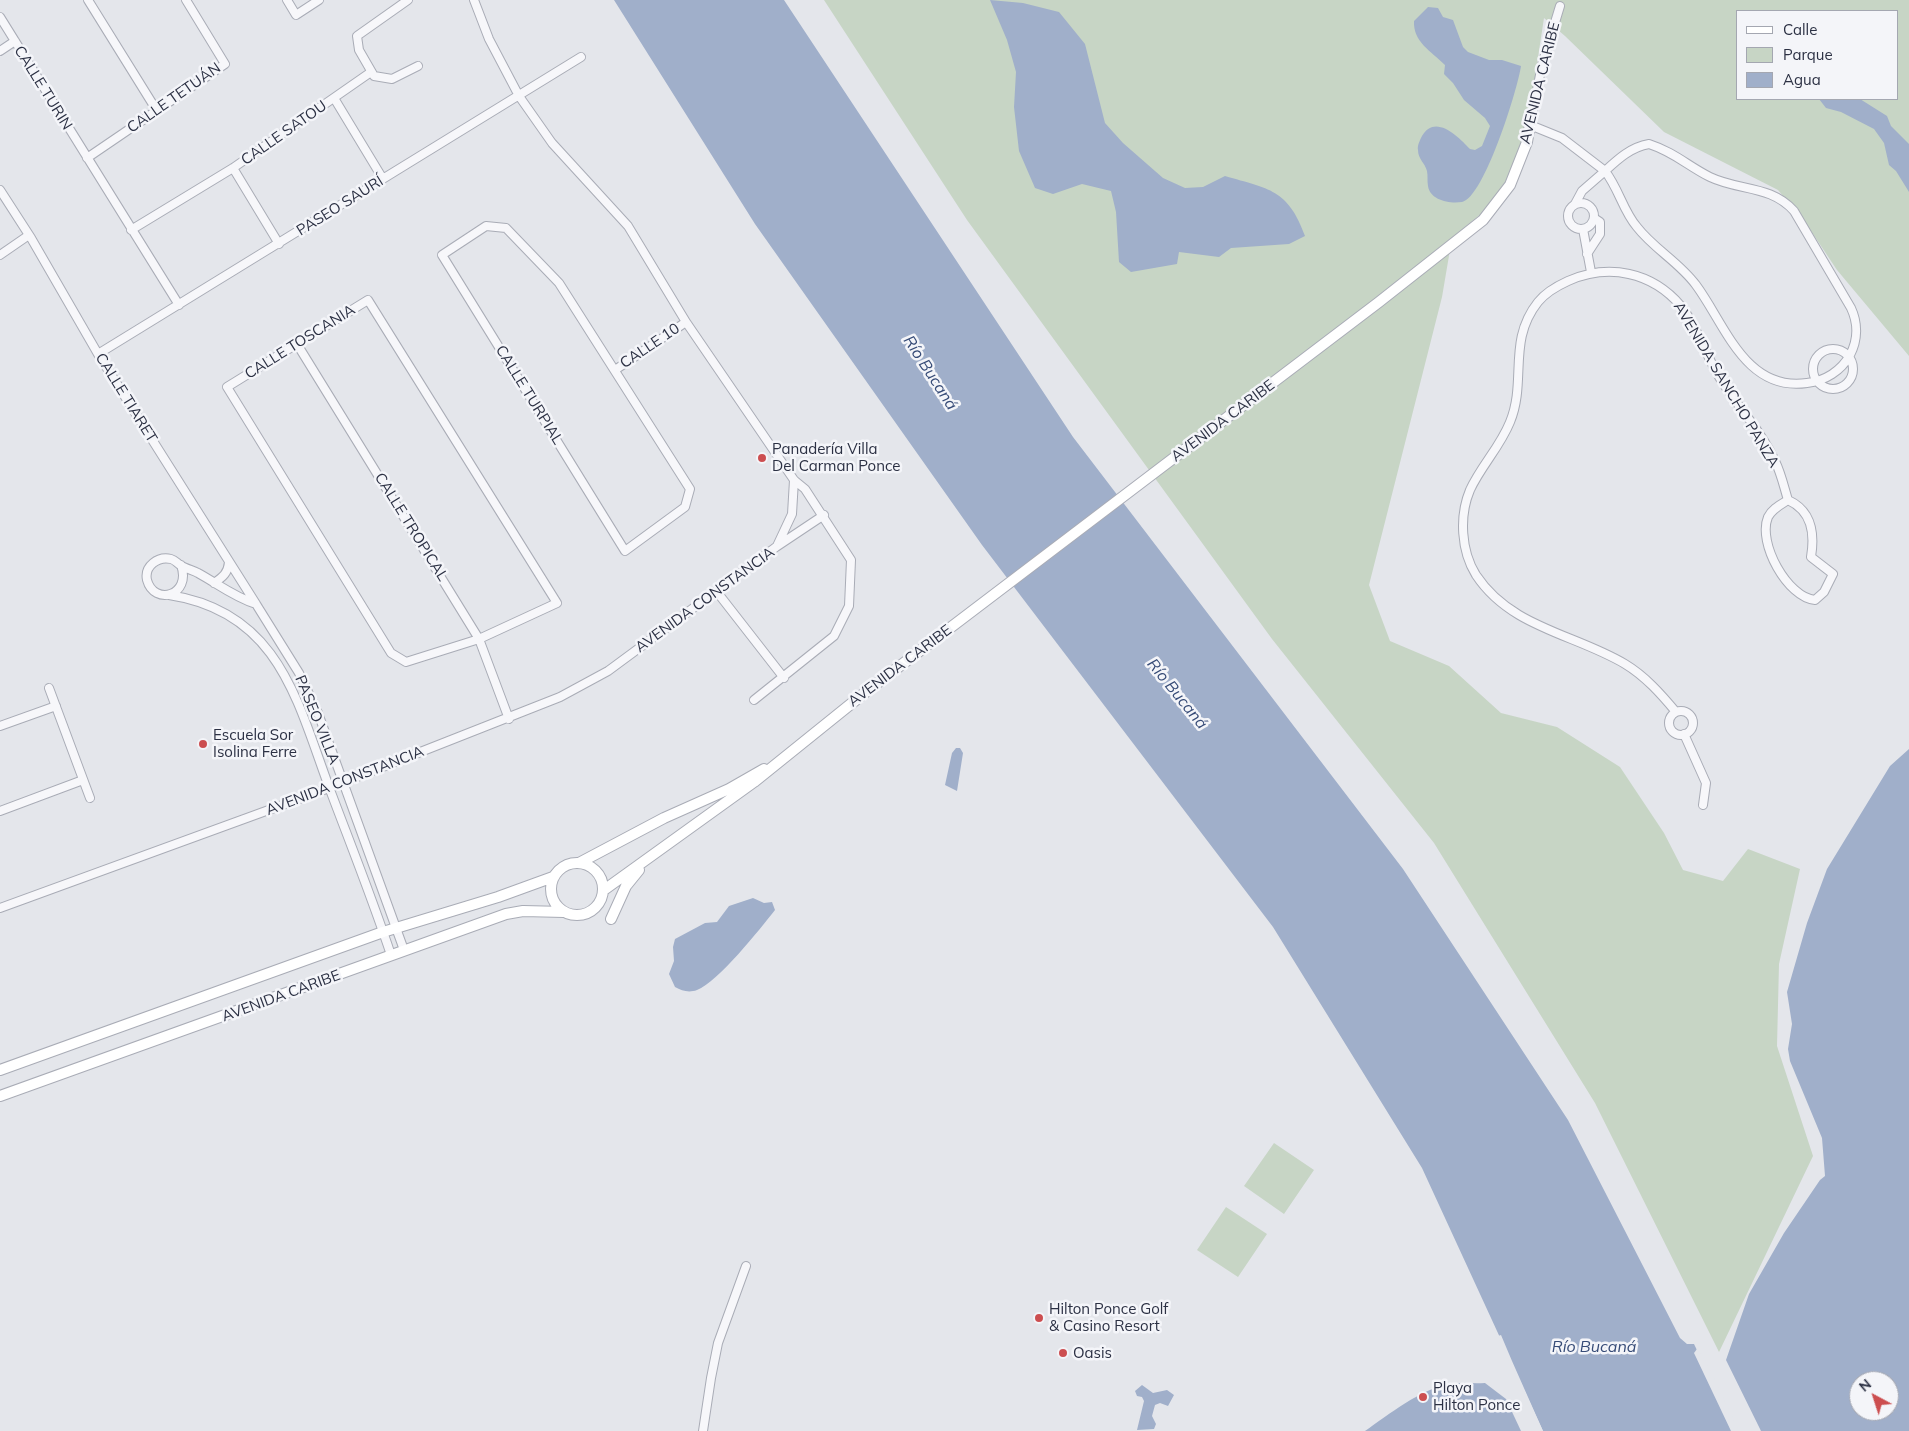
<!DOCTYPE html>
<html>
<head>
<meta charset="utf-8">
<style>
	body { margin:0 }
	#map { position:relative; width:1909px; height:1431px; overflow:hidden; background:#e4e6eb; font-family:Mulish,sans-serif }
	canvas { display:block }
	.legend { position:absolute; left:1736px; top:10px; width:162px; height:90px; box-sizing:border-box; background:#f4f5f9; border:1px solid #a4a7b1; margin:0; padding:6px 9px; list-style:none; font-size:15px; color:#2c3144 }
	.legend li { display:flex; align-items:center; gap:10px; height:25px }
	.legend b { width:25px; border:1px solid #a4a7b1 }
	.north { position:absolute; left:1849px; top:1371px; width:50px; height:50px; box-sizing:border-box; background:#f4f5f9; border:1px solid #a4a7b1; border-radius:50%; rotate:320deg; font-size:14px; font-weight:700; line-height:20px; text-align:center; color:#2c3144 }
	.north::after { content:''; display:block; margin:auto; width:18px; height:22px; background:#cc4e50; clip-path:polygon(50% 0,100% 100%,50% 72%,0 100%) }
</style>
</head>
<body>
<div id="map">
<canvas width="1909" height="1431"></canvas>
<ul class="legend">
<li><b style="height:6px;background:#fff"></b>Calle</li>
<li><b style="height:14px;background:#c7d5c5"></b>Parque</li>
<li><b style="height:14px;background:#a0afca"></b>Agua</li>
</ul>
<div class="north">N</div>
</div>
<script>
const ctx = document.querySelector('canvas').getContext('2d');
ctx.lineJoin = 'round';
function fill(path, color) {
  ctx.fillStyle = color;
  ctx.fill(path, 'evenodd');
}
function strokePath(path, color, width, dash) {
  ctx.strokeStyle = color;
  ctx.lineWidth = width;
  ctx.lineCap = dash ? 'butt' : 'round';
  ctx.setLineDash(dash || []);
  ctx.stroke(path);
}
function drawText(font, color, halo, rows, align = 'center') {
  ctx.font = font + ' Mulish,sans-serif';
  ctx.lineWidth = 5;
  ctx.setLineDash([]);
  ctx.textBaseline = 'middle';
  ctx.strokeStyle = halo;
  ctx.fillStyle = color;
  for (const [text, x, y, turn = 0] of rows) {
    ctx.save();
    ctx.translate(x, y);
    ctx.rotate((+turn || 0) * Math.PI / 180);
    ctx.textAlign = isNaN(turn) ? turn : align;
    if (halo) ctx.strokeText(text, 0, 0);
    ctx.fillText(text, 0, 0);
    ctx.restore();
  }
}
fill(new Path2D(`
	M824 0H1909V356L1837 270 1805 222 1778 190 1664 132 1565 36 1544 18 1525 142 1503 189 1482 213 1452 238 1442 297 1369 585 1390 641 1449 666 1501 713 1557 727 1620 767 1664 833 1683 870 1723 881 1748 849 1800 869 1779 964 1777 1046 1813 1156 1719 1352 1595 1103 1434 843 1272 639 967 220ZM1738 11H1898V99H1738Z
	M1274 1143 1314 1170 1284 1214 1244 1186Z
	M1226 1207 1267 1234 1238 1277 1197 1250Z`), '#c7d5c5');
fill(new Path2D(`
	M614 0H784L1073 437 1403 869 1568 1120 1680 1338 1687 1344H1694L1736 1431H1543L1422 1168 1273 927 982 545 755 224Z
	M990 0 1023 3 1059 12 1085 44 1105 123 1123 143 1163 178 1185 188 1203 187 1225 176C1269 189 1288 189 1305 236L1289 244 1231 248 1219 257 1179 252 1177 264 1131 272 1119 262 1116 212 1111 191 1082 184 1053 194 1035 188 1019 151 1014 107 1016 72 1007 40Z
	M1428 7 1438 8 1443 17 1453 20 1463 47 1468 52 1489 60H1502L1521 66C1518 88 1484 198 1462 202 1449 204 1430 200 1428 186 1427 181 1428 176 1427 171 1425 163 1418 159 1418 150 1417 146 1420 140 1422 136 1435 113 1459 137 1470 149L1475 150 1482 146 1490 126 1485 118 1464 100 1453 83 1444 74 1445 65C1431 51 1413 42 1414 21Z
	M1819 99H1860L1887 116 1891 126 1909 144V192L1896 171 1889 165 1884 143 1874 129 1841 112 1826 108Z
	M956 748H960L963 753 957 791 945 785 952 753Z
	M1909 749V1431H1761L1726 1360 1749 1294 1784 1233 1820 1180 1825 1176 1822 1138 1790 1061 1788 1049 1792 1024 1787 992 1807 923 1827 869 1890 766ZM1859 1381H1889V1411H1859Z
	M753 898 764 903 772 902 775 910C760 929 718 982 697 990 689 993 682 991 675 987L669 974 674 961 673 947 675 939 705 923 717 922 729 906Z
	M1485 1383 1506 1399 1521 1431H1365C1388 1415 1422 1388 1450 1384 1461 1382 1473 1384 1485 1383Z
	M1142 1385 1153 1393 1167 1390 1174 1395 1168 1406 1160 1403 1155 1405 1152 1416 1156 1424 1154 1429 1137 1430 1144 1401 1142 1397 1137 1396 1135 1391Z`), '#a0afca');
fill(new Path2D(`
	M1501 1335 1512 1361 1543 1431H1541L1522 1390 1498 1336Z
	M1697 1349 1704 1357 1739 1431H1731L1694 1353Z`), '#e4e6eb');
const street = new Path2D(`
	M88 0 157 111
	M287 0 296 15 319 0
	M408 0 357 36 359 50 374 76 392 79 418 66
	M474 0 489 39 519 96 552 143 628 226 686 322 794 480 805 489 851 560 849 606 834 636 754 700
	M1560 6 1542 65 1530 125 1562 138 1605 171 1582 191 1575 204
	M0 17 179 305
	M0 51 15 41
	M334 98 383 179
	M1649 144C1674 152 1688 166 1710 177 1739 191 1771 185 1794 211L1851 308C1858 323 1858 340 1850 355 1841 371 1825 381 1807 383 1745 392 1725 324 1696 285 1679 262 1654 249 1637 227 1623 211 1619 189 1605 171 1618 159 1631 147 1649 144Z
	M87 158 225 64 186 0
	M233 168 279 244
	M0 190 31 238 98 354 256 604
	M1568 216a13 13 0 1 1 26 0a13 13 0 1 1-26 0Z
	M486 226 506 228 559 283 690 489 685 507 625 551 442 255Z
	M1583 229 1591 272
	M131 230 233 168 371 72
	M1587 254 1600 234V222L1594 218
	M0 255 29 235
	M368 300 557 603 479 639 406 662 391 653 227 387Z
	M297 344 479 639 509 719
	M1813 369a20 20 0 1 1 40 0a20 20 0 1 1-40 0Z
	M98 354 581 57
	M615 370 686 322
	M777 546 792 514 794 480
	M181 565C192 596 154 606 147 580 144 566 158 556 171 559 175 560 177 563 180 565 186 569 193 570 198 573 218 584 234 597 256 604L299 673 318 713 404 950
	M214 583C223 577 228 573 229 562
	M717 592 784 678
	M169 595C282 612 298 706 332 795 352 848 373 901 391 955
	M49 688 90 798
	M1669 723a12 12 0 1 1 24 0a12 12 0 1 1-24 0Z
	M1676 712C1661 694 1645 676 1625 664 1575 634 1511 628 1476 575 1461 551 1459 516 1470 490 1481 466 1500 447 1510 422 1527 381 1507 341 1538 302 1546 292 1557 286 1568 281 1609 263 1652 272 1681 306 1698 327 1706 357 1721 380 1738 407 1762 432 1775 461 1781 473 1784 487 1788 500 1780 505 1772 509 1768 517 1757 543 1788 598 1815 600L1824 592 1833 574 1811 557C1815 533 1812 511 1788 500
	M0 726 56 706
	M1684 734 1706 783 1703 805
	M0 811 83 780
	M0 908 329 788 560 697 608 671 776 547 824 515
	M703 1431 711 1378 718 1343 746 1266`);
const secondary = new Path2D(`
	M551 889a26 26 0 1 1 52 0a26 26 0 1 1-52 0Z
	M579 863 664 818 729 789 764 769
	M604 890 754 782 867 691 1379 302 1483 220 1510 185 1527 142 1530 125
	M611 919 626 886 639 870
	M0 1070 383 932 498 897 553 877
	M0 1096 506 914 523 911 564 912`);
strokePath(street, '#a9acb6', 10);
strokePath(secondary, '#a9acb6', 12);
strokePath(street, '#f7f7fa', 8);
strokePath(secondary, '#fff', 10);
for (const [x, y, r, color] of [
	[762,458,5,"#cc4e50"],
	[203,744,5,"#cc4e50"],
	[1039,1318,5,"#cc4e50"],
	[1063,1353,5,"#cc4e50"],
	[1423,1397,5,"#cc4e50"]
]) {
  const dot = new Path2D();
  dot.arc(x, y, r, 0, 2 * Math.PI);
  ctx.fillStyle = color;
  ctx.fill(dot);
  strokePath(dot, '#f4f5f9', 2);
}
drawText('15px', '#2c3144', '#f4f5f9', [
	["AVENIDA CARIBE",1540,83,-76],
	["CALLE TURIN",43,88,58],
	["CALLE TETUÁN",174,98,-35],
	["CALLE SATOU",284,133,-35],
	["PASEO SAURÍ",340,206,-32],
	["CALLE TOSCANIA",300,342,-32],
	["CALLE 10",650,346,-34],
	["AVENIDA SANCHO PANZA",1726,385,59],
	["CALLE TURPIAL",529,395,58],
	["CALLE TIARET",126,398,58],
	["AVENIDA CARIBE",1223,421,-37],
	["CALLE TROPICAL",411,527,58],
	["AVENIDA CONSTANCIA",705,600,-36],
	["AVENIDA CARIBE",900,666,-37],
	["PASEO VILLA",317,720,68],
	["AVENIDA CONSTANCIA",345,781,-21],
	["AVENIDA CARIBE",281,996,-20]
]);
drawText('15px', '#2c3144', '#f4f5f9', [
	["Panadería Villa",772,449],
	["Del Carman Ponce",772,466],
	["Escuela Sor",213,735],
	["Isolina Ferre",213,752],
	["Hilton Ponce Golf",1049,1309],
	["& Casino Resort",1049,1326],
	["Oasis",1073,1353],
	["Playa",1433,1388],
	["Hilton Ponce",1433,1405]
], 'left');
drawText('italic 16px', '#364b77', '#f4f5f9', [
	["Río Bucaná",930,373,57],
	["Río Bucaná",1177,694,51],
	["Río Bucaná",1594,1347]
]);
</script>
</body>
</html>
